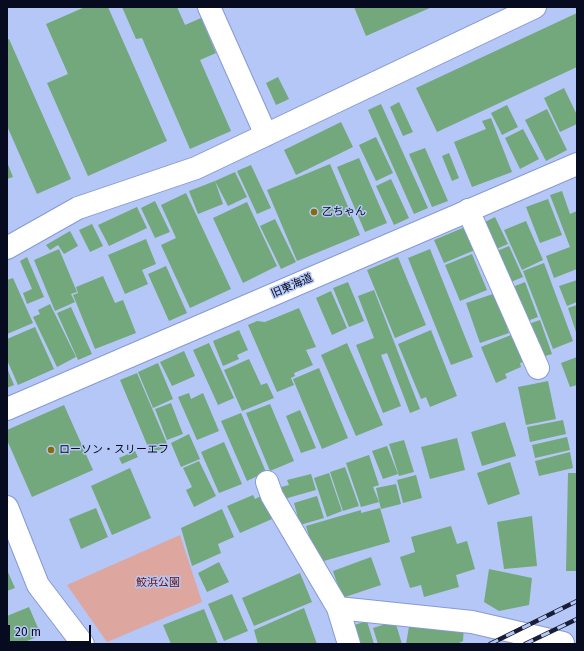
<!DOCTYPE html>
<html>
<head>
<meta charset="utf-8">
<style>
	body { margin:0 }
	#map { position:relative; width:584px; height:651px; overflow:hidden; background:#b5c7f6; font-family:"Fira Sans",sans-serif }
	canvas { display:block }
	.frame { position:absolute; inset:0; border:8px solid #060b1f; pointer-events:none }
	.scale { position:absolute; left:8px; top:625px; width:83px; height:18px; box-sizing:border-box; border:2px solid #060b1f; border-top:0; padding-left:5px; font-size:12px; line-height:14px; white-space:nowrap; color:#060b1f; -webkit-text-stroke:3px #b5c7f6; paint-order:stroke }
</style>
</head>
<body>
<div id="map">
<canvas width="584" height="651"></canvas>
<div class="frame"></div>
<div class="scale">20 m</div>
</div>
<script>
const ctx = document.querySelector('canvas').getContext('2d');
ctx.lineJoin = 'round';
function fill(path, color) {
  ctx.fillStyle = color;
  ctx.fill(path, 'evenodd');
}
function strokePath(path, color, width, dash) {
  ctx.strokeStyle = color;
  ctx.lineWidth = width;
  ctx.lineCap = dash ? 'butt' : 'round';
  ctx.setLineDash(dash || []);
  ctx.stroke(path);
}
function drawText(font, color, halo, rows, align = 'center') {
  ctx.font = font + ' "Fira Sans","Noto Sans JP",sans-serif';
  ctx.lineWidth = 3;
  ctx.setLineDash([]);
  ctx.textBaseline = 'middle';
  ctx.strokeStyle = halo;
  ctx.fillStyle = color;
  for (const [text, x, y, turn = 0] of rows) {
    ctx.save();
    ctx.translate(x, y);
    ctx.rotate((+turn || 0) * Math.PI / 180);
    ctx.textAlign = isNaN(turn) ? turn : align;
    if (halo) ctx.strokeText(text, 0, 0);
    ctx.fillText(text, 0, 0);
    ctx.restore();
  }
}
fill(new Path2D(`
	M180 535 202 602 107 642 67 585Z`), '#dda69e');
fill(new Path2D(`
	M85 7H108L167 141 88 176 47 83 68 74 46 24Z
	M122 7H177L185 25 201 18 216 53 200 60 231 131 190 149 142 38 136 39Z
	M354 7H432L366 36Z
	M577 13V67L437 132 416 88Z
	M9 39 71 179 37 194 7 126V40Z
	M278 77 289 99 276 105 266 83Z
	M564 88 577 115V124L560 132 544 98Z
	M399 102 413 132 403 136 390 107Z
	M381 104 428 208 414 214 368 110Z
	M507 105 518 127 502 135 491 113Z
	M547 109 567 150 546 161 525 120Z
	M491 118 512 172 472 187 454 142 486 129 482 121Z
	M341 122 353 147 296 175 284 150Z
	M523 129 539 159 520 169 505 138Z
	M376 137 393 173 376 181 359 145Z
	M425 148 448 201 432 207 409 154Z
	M449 153 459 178 452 181 442 156Z
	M359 158 387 223 365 232 337 167Z
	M7 162 13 177 7 179Z
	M330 164 360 235 297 261 267 190Z
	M251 165 271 208 257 214 237 171Z
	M235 172 247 197 228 206 215 181Z
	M391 179 409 218 394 225 376 186Z
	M215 181 223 204 198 214 189 191Z
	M562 191 570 214 577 211V269L554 278 546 256 570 247 550 195Z
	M186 193 231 289 190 308 161 245 176 238 161 205Z
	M548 199 562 235 540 243 526 207Z
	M155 201 170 232 155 238 141 208Z
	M247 202 277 266 243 283 213 218Z
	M137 207 147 228 109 246 98 225Z
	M495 217 508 244 494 250 479 225Z
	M275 219 296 262 281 269 260 226Z
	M526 221 543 260 522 270 504 230Z
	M92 224 103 246 90 252 79 230Z
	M465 227 475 250 444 263 434 240Z
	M70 231 78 246 64 254 58 245 50 250 46 245Z
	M146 239 156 264 142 270 148 284 125 294 108 255Z
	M509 246 523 277 506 284 492 253Z
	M59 249 77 292 71 294 75 302 55 311 34 260Z
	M430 249 473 357 451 365 408 258Z
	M472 254 487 290 460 301 445 265Z
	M27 257 44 297 27 304 23 293 32 289 20 261Z
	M398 257 426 325 395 338 367 270Z
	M544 263 573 341 553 349 523 271Z
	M166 266 187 313 169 321 148 274Z
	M103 276 115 303 123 300 136 333 95 349 73 295 78 293 76 287Z
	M13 278 33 323 7 334V280Z
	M577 280V302L567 306 559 286Z
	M348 282 364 321 349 327 333 288Z
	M525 282 538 317 522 323 510 288Z
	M374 290 420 409 410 413 387 353 381 355 401 406 383 413 356 345 374 338 358 296Z
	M331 291 347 328 332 335 316 298Z
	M496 293 509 333 480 343 466 303Z
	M50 304 76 357 57 367 33 317 40 314 38 310Z
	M577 305V335L568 308Z
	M71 307 92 354 78 360 57 313Z
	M299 308 316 347 306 350 313 365 294 373 295 376 291 378 294 385 277 392 248 325 257 321 265 322Z
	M540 320 552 354 542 357 526 325Z
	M35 327 54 369 18 385 7 360V339Z
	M239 330 248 350 237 355 239 359 223 366 213 341Z
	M431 330 457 396 430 407 426 397 421 399 398 344Z
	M511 335 523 362 520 363 521 367 505 374 507 378 496 383 481 347Z
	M209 343 234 398 218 405 193 350Z
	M347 343 383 425 356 436 321 355Z
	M184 351 195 376 172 386 160 362Z
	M577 357V385L570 387 561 363Z
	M249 359 261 385 267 383 274 398 242 411 224 370Z
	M158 363 173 399 153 408 138 372Z
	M7 368 14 385 7 388Z
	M319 368 348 438 322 449 293 379Z
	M137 373 168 446 151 454 120 380Z
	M548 381 556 419 526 425 518 387Z
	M189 393 191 399 203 393 219 431 197 440 178 397Z
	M171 403 183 434 167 440 155 409Z
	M270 404 294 461 270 471 246 413Z
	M64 405 93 470 32 497 7 440V430Z
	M300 410 316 448 301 453 286 416Z
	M241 413 266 472 247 481 221 421Z
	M563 420 566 434 530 442 527 427Z
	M505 422 516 456 482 466 471 432Z
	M189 434 200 459 181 467 171 443Z
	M567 437 570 450 535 458 532 445Z
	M457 438 465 470 430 479 421 447Z
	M404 440 414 472 399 476 389 444Z
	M224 442 242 484 219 493 201 452Z
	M387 446 398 474 383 479 372 451Z
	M135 451 138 457 122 464 119 458Z
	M570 452 573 468 539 476 535 461Z
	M369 455 379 485 373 487 379 502 361 507 346 463Z
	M199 461 216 496 194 507 186 490 192 487 183 468Z
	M510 462 520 494 488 505 477 473Z
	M345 467 359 506 343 511 330 472Z
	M130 468 151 518 112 535 91 486Z
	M329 473 342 511 327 517 314 478Z
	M568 473H577V571H566Z
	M311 474 316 490 284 499 281 487 289 485 287 480Z
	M416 475 422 498 403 503 397 480Z
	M396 484 401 504 381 509 376 488Z
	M253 495 255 499 261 496 272 519 240 533 227 506Z
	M317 496 324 518 300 525 294 503Z
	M96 508 108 537 81 549 69 519Z
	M380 508 390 542 317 563 306 526 361 510V513Z
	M222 509 234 537 218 544 221 553 192 566 181 528Z
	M532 516 537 566 504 569 497 522Z
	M451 526 457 544 467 541 475 569 456 575 459 587 424 597 421 585 410 588 400 557 415 552 411 537Z
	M371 557 381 585 342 598 333 571Z
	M219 562 229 582 207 592 198 573Z
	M489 569 532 578 529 605 499 611 484 602Z
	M7 570 15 588 7 591Z
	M300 573 312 602 254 626 242 598Z
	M232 594 248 631 224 641 208 604Z
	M29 607 41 635 20 644H7V616Z
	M304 608 317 644H258L254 630Z
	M204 609 218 644H171L163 625Z
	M367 621 374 644H357L351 626Z
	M395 621 402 644H378L373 628Z
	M410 621 464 627 463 641 457 644H406Z`), '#72a87b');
const minor = new Path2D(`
	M209 7 266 135
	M468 210 538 368
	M7 248 78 208 196 168 535 7
	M267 482 272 496 338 608 349 644
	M338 608 472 622 563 643`);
const tertiary = new Path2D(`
	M7 409 577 164
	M7 507 38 585 83 644`);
strokePath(minor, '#869ad3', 24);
strokePath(tertiary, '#869ad3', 24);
strokePath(minor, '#fff', 22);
strokePath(tertiary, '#fff', 22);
const rail = new Path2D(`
	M490 644 577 601
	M525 644 577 619`);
strokePath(rail, '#181e35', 4.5);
strokePath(rail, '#b5c7f6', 3, [9]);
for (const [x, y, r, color] of [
	[314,212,4,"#886b08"],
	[51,450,4,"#886b08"]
]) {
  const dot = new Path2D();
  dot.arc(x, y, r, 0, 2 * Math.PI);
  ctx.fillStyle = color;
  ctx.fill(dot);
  strokePath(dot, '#b5c7f6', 1.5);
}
drawText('11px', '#060b1f', '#b5c7f6', [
	["乙ちゃん",322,212],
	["ローソン・スリーエフ",59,450]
], 'left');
drawText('11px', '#060b1f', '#b5c7f6', [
	["旧東海道",292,286,-23]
]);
drawText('11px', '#6a0d09', '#b5c7f6', [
	["鮫浜公園",158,583]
]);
</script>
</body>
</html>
